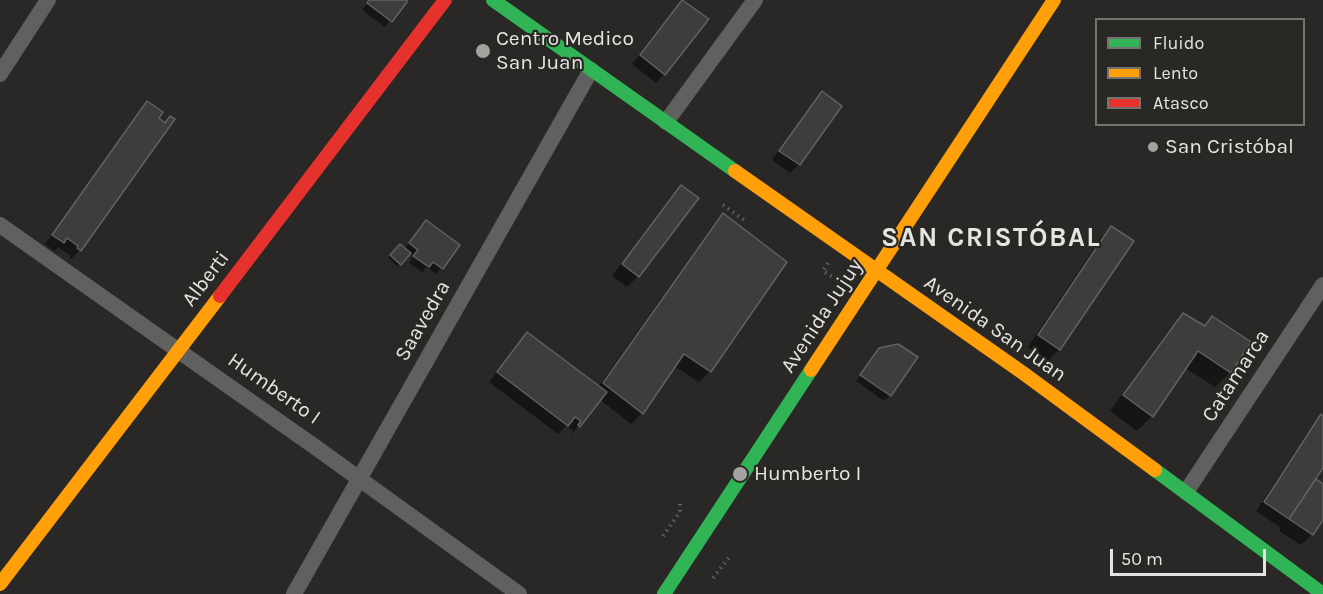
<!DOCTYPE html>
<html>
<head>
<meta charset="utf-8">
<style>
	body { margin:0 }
	#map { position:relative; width:1323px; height:594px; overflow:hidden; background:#292826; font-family:Karla,sans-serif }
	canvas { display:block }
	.legend { position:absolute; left:1095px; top:18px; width:210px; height:108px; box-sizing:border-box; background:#2a2825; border:2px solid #757371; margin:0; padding:8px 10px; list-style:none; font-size:18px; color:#e5e4e2 }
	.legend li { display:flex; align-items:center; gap:12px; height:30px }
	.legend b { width:30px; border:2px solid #757371 }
	.scale { position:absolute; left:1110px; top:549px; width:156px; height:27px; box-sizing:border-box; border:3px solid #e5e4e2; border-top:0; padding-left:8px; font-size:18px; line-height:21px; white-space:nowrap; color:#e5e4e2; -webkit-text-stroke:4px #2a2825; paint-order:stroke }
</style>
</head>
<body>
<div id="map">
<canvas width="1323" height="594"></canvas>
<ul class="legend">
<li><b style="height:8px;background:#30b455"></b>Fluido</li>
<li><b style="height:8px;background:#ff9f0a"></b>Lento</li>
<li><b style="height:8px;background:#e5322d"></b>Atasco</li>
</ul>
<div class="scale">50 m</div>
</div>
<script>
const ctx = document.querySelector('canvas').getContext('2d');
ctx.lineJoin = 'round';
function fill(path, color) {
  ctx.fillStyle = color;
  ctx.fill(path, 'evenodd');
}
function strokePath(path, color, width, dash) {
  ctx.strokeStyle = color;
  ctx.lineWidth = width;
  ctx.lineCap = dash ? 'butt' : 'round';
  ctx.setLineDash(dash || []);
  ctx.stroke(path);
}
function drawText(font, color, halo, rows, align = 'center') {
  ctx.font = font + ' Karla,sans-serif';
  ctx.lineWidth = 4.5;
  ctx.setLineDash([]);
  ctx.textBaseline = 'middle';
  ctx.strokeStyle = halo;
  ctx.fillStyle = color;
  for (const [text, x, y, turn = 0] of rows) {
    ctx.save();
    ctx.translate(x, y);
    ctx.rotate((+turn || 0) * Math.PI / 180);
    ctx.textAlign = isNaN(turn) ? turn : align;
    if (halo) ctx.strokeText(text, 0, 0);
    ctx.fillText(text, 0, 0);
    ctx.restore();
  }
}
fill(new Path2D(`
	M370 0H405L385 27 362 10Z
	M683 1 664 74 656 83 632 64Z
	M822 93 840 106 799 164 790 173 772 160 813 102Z
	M148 103 156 119 164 124 173 119 80 250 71 259 69 258 71 256 58 247 54 251 45 244 139 112Z
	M681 187 638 276 627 287 612 276 670 199Z
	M723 215 710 371 699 382 674 366 642 413 631 424 599 399 571 435 573 430 566 426 558 434 489 382 527 334 598 387 712 227Z
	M426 222 458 245 436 274 427 267 422 272 409 263 413 256 409 253 397 266 388 258 400 246 404 249Z
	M1111 228 1059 349 1048 361 1028 347 1100 239Z
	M1184 315 1203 327 1212 318 1230 372 1215 387 1185 368 1152 416 1137 431 1110 411 1169 330Z
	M880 349 890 395 884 401 856 381Z
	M1321 416 1323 417V465L1311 485 1316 481 1323 485V518L1312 534 1301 545 1279 531 1281 528 1256 511 1313 425Z`), '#0007');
const building = new Path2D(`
	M369 0H407V2L392 22 367 3Z
	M682 0 709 19 665 75 640 55Z
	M822 91 842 106 800 165 779 151Z
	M147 101 163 112 159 118 165 123 170 116 175 119 81 251 77 248 78 246 67 238 64 243 52 235Z
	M681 185 699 198 639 277 622 264Z
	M723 213 787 262 711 372 684 354 643 414 603 383Z
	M426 220 460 245 443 269 433 262 429 267 413 256 418 250 409 243Z
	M1111 226 1134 241 1060 350 1038 335Z
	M400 244 411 253 401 265 390 255Z
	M1183 313 1205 326 1212 316 1251 342 1231 373 1198 351 1153 417 1123 395Z
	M527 332 607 392 580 427 578 425 581 421 575 417 568 426 497 372Z
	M898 344 918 357 891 396 860 375 879 348Z
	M1321 414 1323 416V468L1289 519 1264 502Z
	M1316 479 1323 484V520L1313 535 1289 519Z`);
fill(building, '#3e3d3c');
strokePath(building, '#62615f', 1.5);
strokePath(new Path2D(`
	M723 205 744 220
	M828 263 823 271 844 284
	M663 536 680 512V504
	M713 578 731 555`), '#61605f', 4, [1.5, 4.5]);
strokePath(new Path2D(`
	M0 74 48 0
	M666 122 755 0
	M0 225 318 449 519 594
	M1186 492 1323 285
	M294 594 591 70`), '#60605f', 16);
strokePath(new Path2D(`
	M493 0 735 171
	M1155 470 1323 594
	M664 594 811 370`), '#30b455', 14);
strokePath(new Path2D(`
	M735 171 1023 373 1155 470
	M811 370 1054 0
	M0 584 220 296`), '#ff9f0a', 14);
strokePath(new Path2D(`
	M220 296 445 0`), '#e5322d', 14);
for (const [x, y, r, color] of [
	[483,51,8,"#a3a2a0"],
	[1153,147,6,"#a3a2a0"],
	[740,474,8,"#a3a2a0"]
]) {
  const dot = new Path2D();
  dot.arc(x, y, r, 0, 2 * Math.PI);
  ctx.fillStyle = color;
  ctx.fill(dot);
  strokePath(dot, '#2a2825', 2);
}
drawText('21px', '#e5e4e2', '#2a2825', [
	["Centro Medico",496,39],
	["San Juan",496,63],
	["San Cristóbal",1165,147],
	["Humberto I",754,474]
], 'left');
drawText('21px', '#e5e4e2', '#2a2825', [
	["Alberti",206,279,-53],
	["Avenida Jujuy",822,316,-57],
	["Saavedra",423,321,-60],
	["Avenida San Juan",995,329,35],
	["Catamarca",1236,376,-57],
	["Humberto I",274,389,35]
]);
ctx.letterSpacing = '1.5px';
drawText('bold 27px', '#e5e4e2', '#2a2825', [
	["SAN CRISTÓBAL",991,238]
]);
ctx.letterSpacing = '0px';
</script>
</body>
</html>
